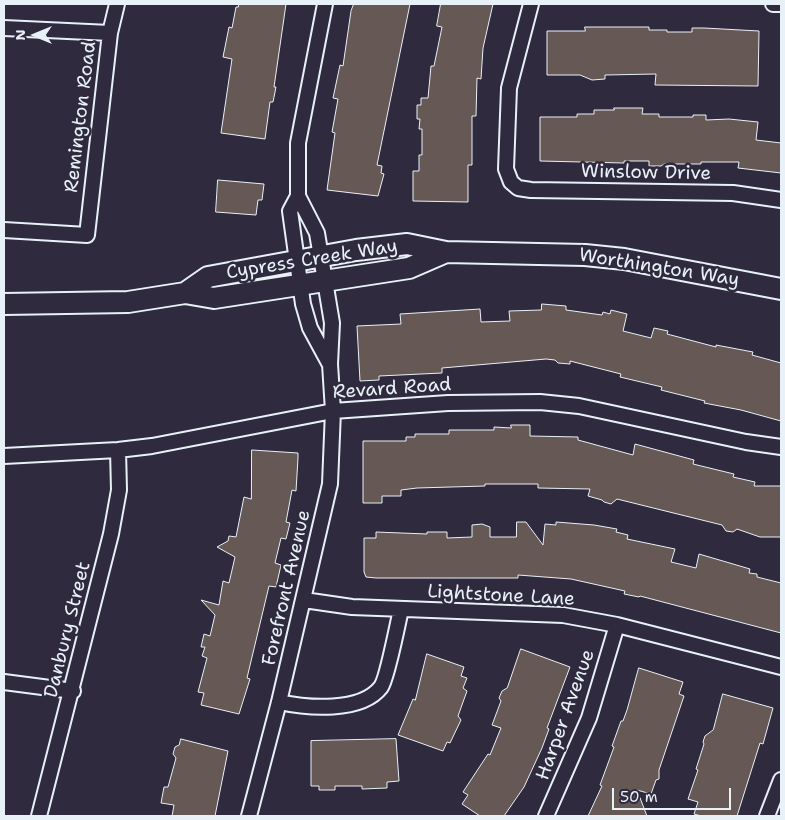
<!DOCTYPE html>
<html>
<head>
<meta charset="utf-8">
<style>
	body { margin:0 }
	#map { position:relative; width:785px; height:820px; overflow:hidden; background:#2f2a3d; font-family:"Shantell Sans",sans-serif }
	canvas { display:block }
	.frame { position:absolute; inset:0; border:5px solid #e8f1f8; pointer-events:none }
	.north { position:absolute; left:10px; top:10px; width:50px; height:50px; -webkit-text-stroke:4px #2f2a3d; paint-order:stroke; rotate:270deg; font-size:14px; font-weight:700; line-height:20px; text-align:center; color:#e8f1f8 }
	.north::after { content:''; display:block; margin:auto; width:18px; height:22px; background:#e8f1f8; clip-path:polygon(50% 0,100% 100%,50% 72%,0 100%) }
	.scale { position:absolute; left:612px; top:788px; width:119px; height:22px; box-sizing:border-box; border:2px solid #e8f1f8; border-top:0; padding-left:6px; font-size:15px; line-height:18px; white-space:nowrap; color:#e8f1f8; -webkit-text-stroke:4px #2f2a3d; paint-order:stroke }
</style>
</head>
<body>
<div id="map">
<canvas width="785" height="820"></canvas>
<div class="frame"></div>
<div class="north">N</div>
<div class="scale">50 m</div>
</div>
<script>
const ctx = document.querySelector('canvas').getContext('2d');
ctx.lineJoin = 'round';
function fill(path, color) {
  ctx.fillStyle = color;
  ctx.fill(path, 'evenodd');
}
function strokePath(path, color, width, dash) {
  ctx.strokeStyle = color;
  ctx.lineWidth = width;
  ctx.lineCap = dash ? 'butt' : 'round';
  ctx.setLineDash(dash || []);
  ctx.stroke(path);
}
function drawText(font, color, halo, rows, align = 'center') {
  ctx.font = font + ' "Shantell Sans",sans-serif';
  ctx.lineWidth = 5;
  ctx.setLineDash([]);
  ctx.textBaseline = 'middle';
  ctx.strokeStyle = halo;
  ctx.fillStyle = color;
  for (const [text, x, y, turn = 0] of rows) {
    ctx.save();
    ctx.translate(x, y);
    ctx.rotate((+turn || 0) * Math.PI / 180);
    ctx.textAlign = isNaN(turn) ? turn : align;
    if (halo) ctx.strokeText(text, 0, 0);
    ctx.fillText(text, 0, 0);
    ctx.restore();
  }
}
const building = new Path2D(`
	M239 4H286L274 87H276L273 102H270L265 139 221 133 232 59 223 57 229 27 232 28 236 7H238Z
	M354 4H410L377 165 382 166 381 173 384 174 378 196 327 190 335 133 332 132 338 99 333 98 340 65 343 66 351 11Z
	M441 4H493L483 48 481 79 477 78 476 116H472V165H468V202L413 201V171H419V155H422V129H419L420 119H417V105H421V98H428L431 66H434L442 27 437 26Z
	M585 27H649V30H667V32H692V28H704L759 31 758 86 655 85 656 74 605 75V79L592 80 580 75H547V31H585Z
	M614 108H643L642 114H659V117H693V115H706V120L729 119 758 122 756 140 781 143V173L738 168 739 162H701V164H664L661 166H649V161H624V163L540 161V117H577V114H594V110H614Z
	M218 180 264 184 262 200H258L256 215 216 212Z
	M542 304 566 306V310L602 315 603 312 610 314 611 310 627 314 623 331 651 338 654 328 668 331 667 334 716 347V345L753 352 752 355 781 363V421L741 410 704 403 705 401 661 390 662 387 620 377 621 374 570 361V364L558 363 555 360 546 359 442 368V373L379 376V380L360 381 357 326 401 324 400 314 480 309 481 322 510 321 509 311 541 310Z
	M511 425H530V436L578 437V440L633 455 635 444 694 460 693 464 734 474 733 477 755 482 754 486H781V537H760L737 529 733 532 726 531 722 525 617 499 611 504 604 502 602 500 588 496 590 489 538 488V484H485V486L417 488 401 490V496H382V503H363V441H406V437H415V434H449V430H494V427L511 428Z
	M252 450 298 453V458L296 491 292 490 286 522 290 523 286 539 281 538 275 563 281 565 276 587 269 586 247 678 250 679 239 714 201 705 204 693 198 692 207 658 202 656 205 647H201L204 634 210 636 215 615 201 600 219 605 223 581 229 583 235 557 217 547 228 541 229 536 236 537 244 497 251 499Z
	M517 522H526L543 545 545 524 556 525V522L594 525 617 529 616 532 628 535 627 539 675 549 671 562 696 568 699 554 750 569 749 573 757 574V577L781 583V633L640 596 639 597 624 594 625 591 571 579 518 575V578H376L366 577 364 572V538H376V532L427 534V532H447V538L472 537V525L482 524 490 527V537H516Z
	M521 649 570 667 547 728 549 729 542 748 524 787 504 816H480L462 804 468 795 463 792 488 754 490 755 501 728 492 725 501 701 499 698 502 691 507 688Z
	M427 654 464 667 461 676 467 678 463 688 467 691 458 716 461 720 450 743 447 742 443 751 398 735 413 699 415 700Z
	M639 668 683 682 679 694 684 696 659 770V779L656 780 651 794 637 790 647 816H588L602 786 600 785 614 747 612 746 621 721H623L627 710Z
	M723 694 773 708 763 744 760 743 737 816H701L694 814 698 802 688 799 698 770 696 769 704 744 703 742 705 736 713 730Z
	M181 739 228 751 215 816H172L174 805 161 803 164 787H168L176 758 173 754 175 747 179 745Z
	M396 739 399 781 387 782V788L362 789V786H335V790H319V786H311V741Z`);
fill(building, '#665854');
strokePath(building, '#e8f1f8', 1);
const street = new Path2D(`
	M531 4 509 88 506 169 511 182 518 188 531 190 733 193 781 200
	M773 4H781
	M4 28 110 33
	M298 196 290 211 303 304 310 328 329 363
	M4 230 87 235 110 33 117 4
	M4 456 118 450 152 446 333 411 448 403 540 402 579 406 746 442 781 447
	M304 600 352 607 563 615 617 625 781 667
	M4 682 73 691
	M279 702C307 708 361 713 381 687 387 679 398 623 401 609
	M39 816 111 534 119 490 118 450
	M249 816 279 702 330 484 333 411 330 364 332 323 317 233 298 196V143L325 4
	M546 816 589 718 617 625
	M767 816 781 780`);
const secondary = new Path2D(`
	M185 293 208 277 356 250 407 244 446 252 585 255 624 259 781 289
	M4 304 128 302 185 293 214 298 409 268 446 252`);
strokePath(street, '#e8f1f8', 18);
strokePath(secondary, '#e8f1f8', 24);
strokePath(street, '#2f2a3d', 14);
strokePath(secondary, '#2f2a3d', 20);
drawText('19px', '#e8f1f8', '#2f2a3d', [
	["Remington Road",81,117,-83],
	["Winslow Drive",646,173,1],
	["Cypress Creek Way",312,260,-9],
	["Worthington Way",659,268,9],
	["Revard Road",392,389,-4],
	["Forefront Avenue",287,588,-77],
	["Lightstone Lane",501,596,3],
	["Danbury Street",68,630,-76],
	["Harper Avenue",566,715,-70]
]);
</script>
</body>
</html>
